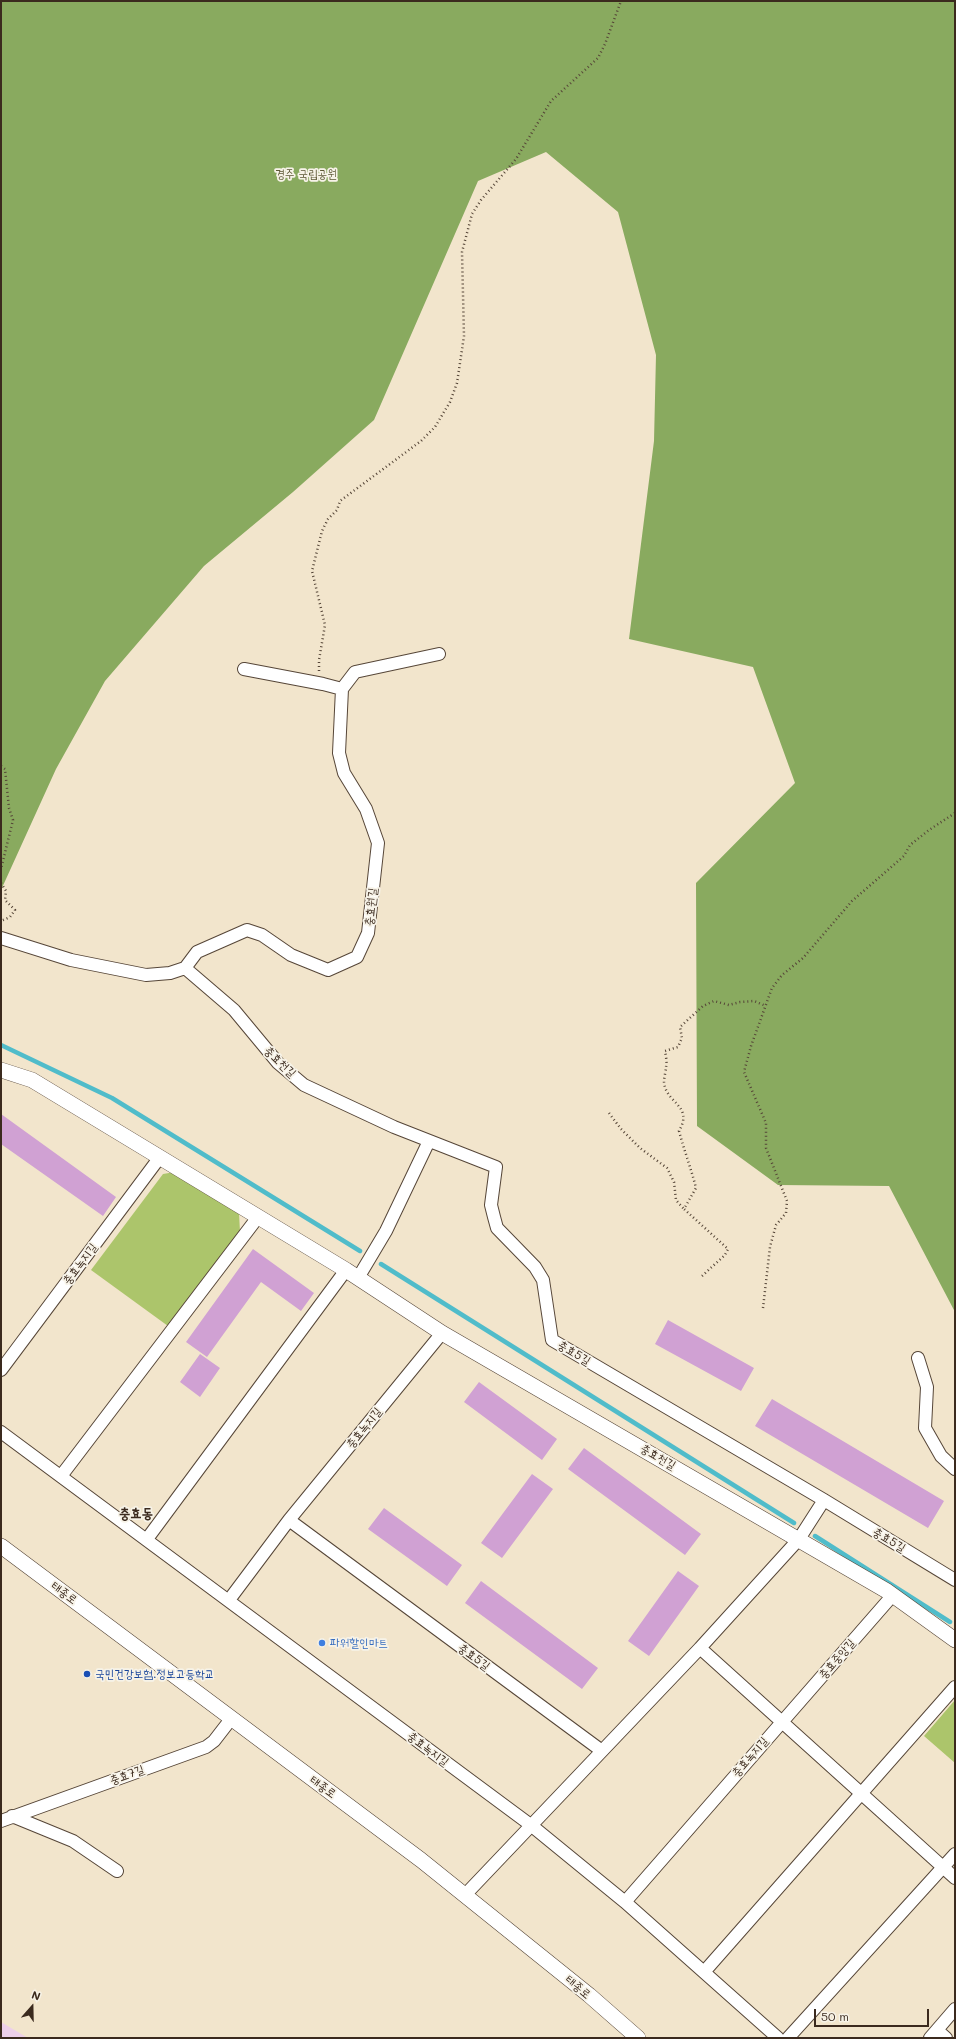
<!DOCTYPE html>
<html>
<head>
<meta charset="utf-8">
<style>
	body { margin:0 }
	#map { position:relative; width:956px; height:2039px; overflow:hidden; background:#f2e5cc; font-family:Mali,sans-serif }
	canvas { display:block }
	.frame { position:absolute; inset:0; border:2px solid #3b2a1e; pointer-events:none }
	.north { position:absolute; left:12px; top:1987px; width:40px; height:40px; -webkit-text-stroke:3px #f7f3e8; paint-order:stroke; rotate:20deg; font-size:11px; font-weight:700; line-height:16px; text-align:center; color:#3b2a1e }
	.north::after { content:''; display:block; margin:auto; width:14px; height:18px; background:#3b2a1e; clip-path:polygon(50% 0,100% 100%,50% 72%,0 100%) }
	.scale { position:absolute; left:814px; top:2009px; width:115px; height:18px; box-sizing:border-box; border:2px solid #3b2a1e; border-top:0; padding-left:5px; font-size:12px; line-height:14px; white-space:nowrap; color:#3b2a1e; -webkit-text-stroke:3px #f7f3e8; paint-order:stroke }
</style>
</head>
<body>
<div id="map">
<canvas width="956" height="2039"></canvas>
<div class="frame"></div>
<div class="north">N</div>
<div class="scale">50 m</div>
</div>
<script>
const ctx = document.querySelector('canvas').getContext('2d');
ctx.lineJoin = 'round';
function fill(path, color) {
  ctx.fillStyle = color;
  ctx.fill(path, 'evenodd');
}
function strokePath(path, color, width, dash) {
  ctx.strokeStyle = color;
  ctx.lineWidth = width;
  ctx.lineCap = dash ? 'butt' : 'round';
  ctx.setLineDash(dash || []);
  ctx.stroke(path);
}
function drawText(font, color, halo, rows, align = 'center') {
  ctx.font = font + ' Mali,"Poor Story",sans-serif';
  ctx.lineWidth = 3.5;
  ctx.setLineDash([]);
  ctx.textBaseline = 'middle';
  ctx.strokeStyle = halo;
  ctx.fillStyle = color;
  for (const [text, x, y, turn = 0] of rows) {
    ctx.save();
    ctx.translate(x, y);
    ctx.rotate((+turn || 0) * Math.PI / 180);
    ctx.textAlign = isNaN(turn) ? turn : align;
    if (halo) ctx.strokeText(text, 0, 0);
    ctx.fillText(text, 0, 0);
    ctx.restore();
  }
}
fill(new Path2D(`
	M1 2022 28 2038H1Z`), '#edd0e9');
fill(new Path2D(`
	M175 1172 239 1213 240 1232 168 1326 91 1270 163 1174Z
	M955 1700V1763L924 1736Z`), '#acc56b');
fill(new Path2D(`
	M1 1H955V1312L889 1186 778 1185 697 1126 696 883 795 783 753 667 629 639 654 441 656 355 618 212 546 152 478 181 374 420 293 492 204 566 105 681 56 769 1 890Z`), '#89aa5f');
strokePath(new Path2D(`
	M1 1045 112 1098 360 1251
	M381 1264 794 1523
	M815 1536 950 1622`), '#50bcca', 4.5);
fill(new Path2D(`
	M1 1114 116 1197 103 1216 1 1144Z
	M253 1249 314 1293 301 1311 261 1282 207 1357 186 1342Z
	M668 1320 754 1368 741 1391 655 1344Z
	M200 1354 220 1368 200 1397 180 1382Z
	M479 1382 557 1439 542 1460 464 1402Z
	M772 1399 944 1501 928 1528 755 1426Z
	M584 1448 701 1534 685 1555 568 1469Z
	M532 1474 553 1489 502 1558 481 1543Z
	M384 1508 462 1565 447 1586 368 1529Z
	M678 1571 699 1586 649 1656 628 1641Z
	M481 1581 598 1668 582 1689 465 1603Z`), '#d0a1d3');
const minor = new Path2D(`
	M342 689 355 672 439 654
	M1 938 71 960 146 975 170 973 185 968 234 1010 278 1063 304 1085 394 1127 496 1167 491 1205 494 1217 497 1228 535 1267 543 1280 552 1340 824 1500 955 1580
	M185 968 197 952 247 930 262 935 291 955 328 970 357 957 368 933 378 843 366 809 344 773 339 753 342 689 323 684 244 669
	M358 1278 386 1231 429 1141
	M918 1358 927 1387 925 1428 941 1456 955 1469
	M1 1370 160 1157
	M1 1432 532 1826 625 1902 778 2038
	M61 1476 258 1217
	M289 1520 602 1751
	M147 1539 346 1270
	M229 1600 289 1520 442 1333
	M700 1648 955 1878
	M12 1816 73 1841 117 1871
	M1 1821 206 1747 214 1741 231 1719
	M465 1895 700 1648 799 1539 824 1500
	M625 1902 892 1596
	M704 1972 955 1687
	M937 2030 946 2038
	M788 2038 955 1854
	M930 2038 955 2009`);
const tertiary = new Path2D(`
	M1 1070 32 1080 346 1270 442 1333 887 1591 955 1640
	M1 1546 421 1860 589 1995 638 2038`);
strokePath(minor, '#564638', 14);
strokePath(tertiary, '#564638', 16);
strokePath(new Path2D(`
	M319 671V660L325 625 312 571 322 531 328 519 337 510 340 501 421 441 435 427 450 402 457 383 464 336 462 252 472 214 481 200 516 159 551 101 598 58 605 44 621 1
	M1 766 5 769 9 808 13 820 1 869
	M1 883 6 891 5 900 15 910 10 917 1 921
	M609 1113 621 1129 640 1148 667 1168 674 1182 676 1200 684 1209
	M702 1276 725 1255 728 1249 684 1209 696 1188C691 1168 684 1150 679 1131 694 1105 666 1104 664 1082 664 1077 666 1071 666 1067 667 1062 666 1056 665 1051L678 1047 682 1038 680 1027 703 1006 714 1001 729 1005 740 1002 754 1001 766 1006
	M763 1308 770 1247 776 1225 786 1213 787 1201 766 1148V1123L744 1072 751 1046 772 988 782 975 803 958 852 901 904 856 910 845 929 830 955 813`), '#564638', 2.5, [1, 3]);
strokePath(minor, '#fff', 12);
strokePath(tertiary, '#fff', 15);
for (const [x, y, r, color] of [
	[322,1643,4,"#3f7fe0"],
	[87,1674,4,"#1a4fb4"]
]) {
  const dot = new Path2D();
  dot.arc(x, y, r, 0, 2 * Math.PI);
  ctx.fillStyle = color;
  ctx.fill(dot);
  strokePath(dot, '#f7f3e8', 1.5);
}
drawText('12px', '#5d5835', '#f7f3e8', [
	["경주 국립공원",306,174]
]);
drawText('12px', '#3b2a1e', '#f7f3e8', [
	["충효원길",371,907,-84],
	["충효천길",280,1062,44],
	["충효녹지길",80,1264,-53],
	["충효5길",574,1353,31],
	["충효녹지길",364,1428,-51],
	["충효천길",658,1457,30],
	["충효5길",889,1540,31],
	["태종로",64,1593,37],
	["충효5길",474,1657,36],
	["충효중앙길",837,1659,-49],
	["충효녹지길",428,1749,37],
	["충효녹지길",750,1757,-49],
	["충효7길",127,1775,-20],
	["태종로",323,1787,36],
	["태종로",578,1987,40]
]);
drawText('12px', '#366cbe', '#f7f3e8', [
	["파워할인마트",330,1643]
], 'left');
drawText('12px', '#164399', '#f7f3e8', [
	["국민건강보험.정보고등학교",95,1674]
], 'left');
drawText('bold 14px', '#3b2a1e', '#f7f3e8', [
	["충효동",136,1514]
]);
</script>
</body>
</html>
